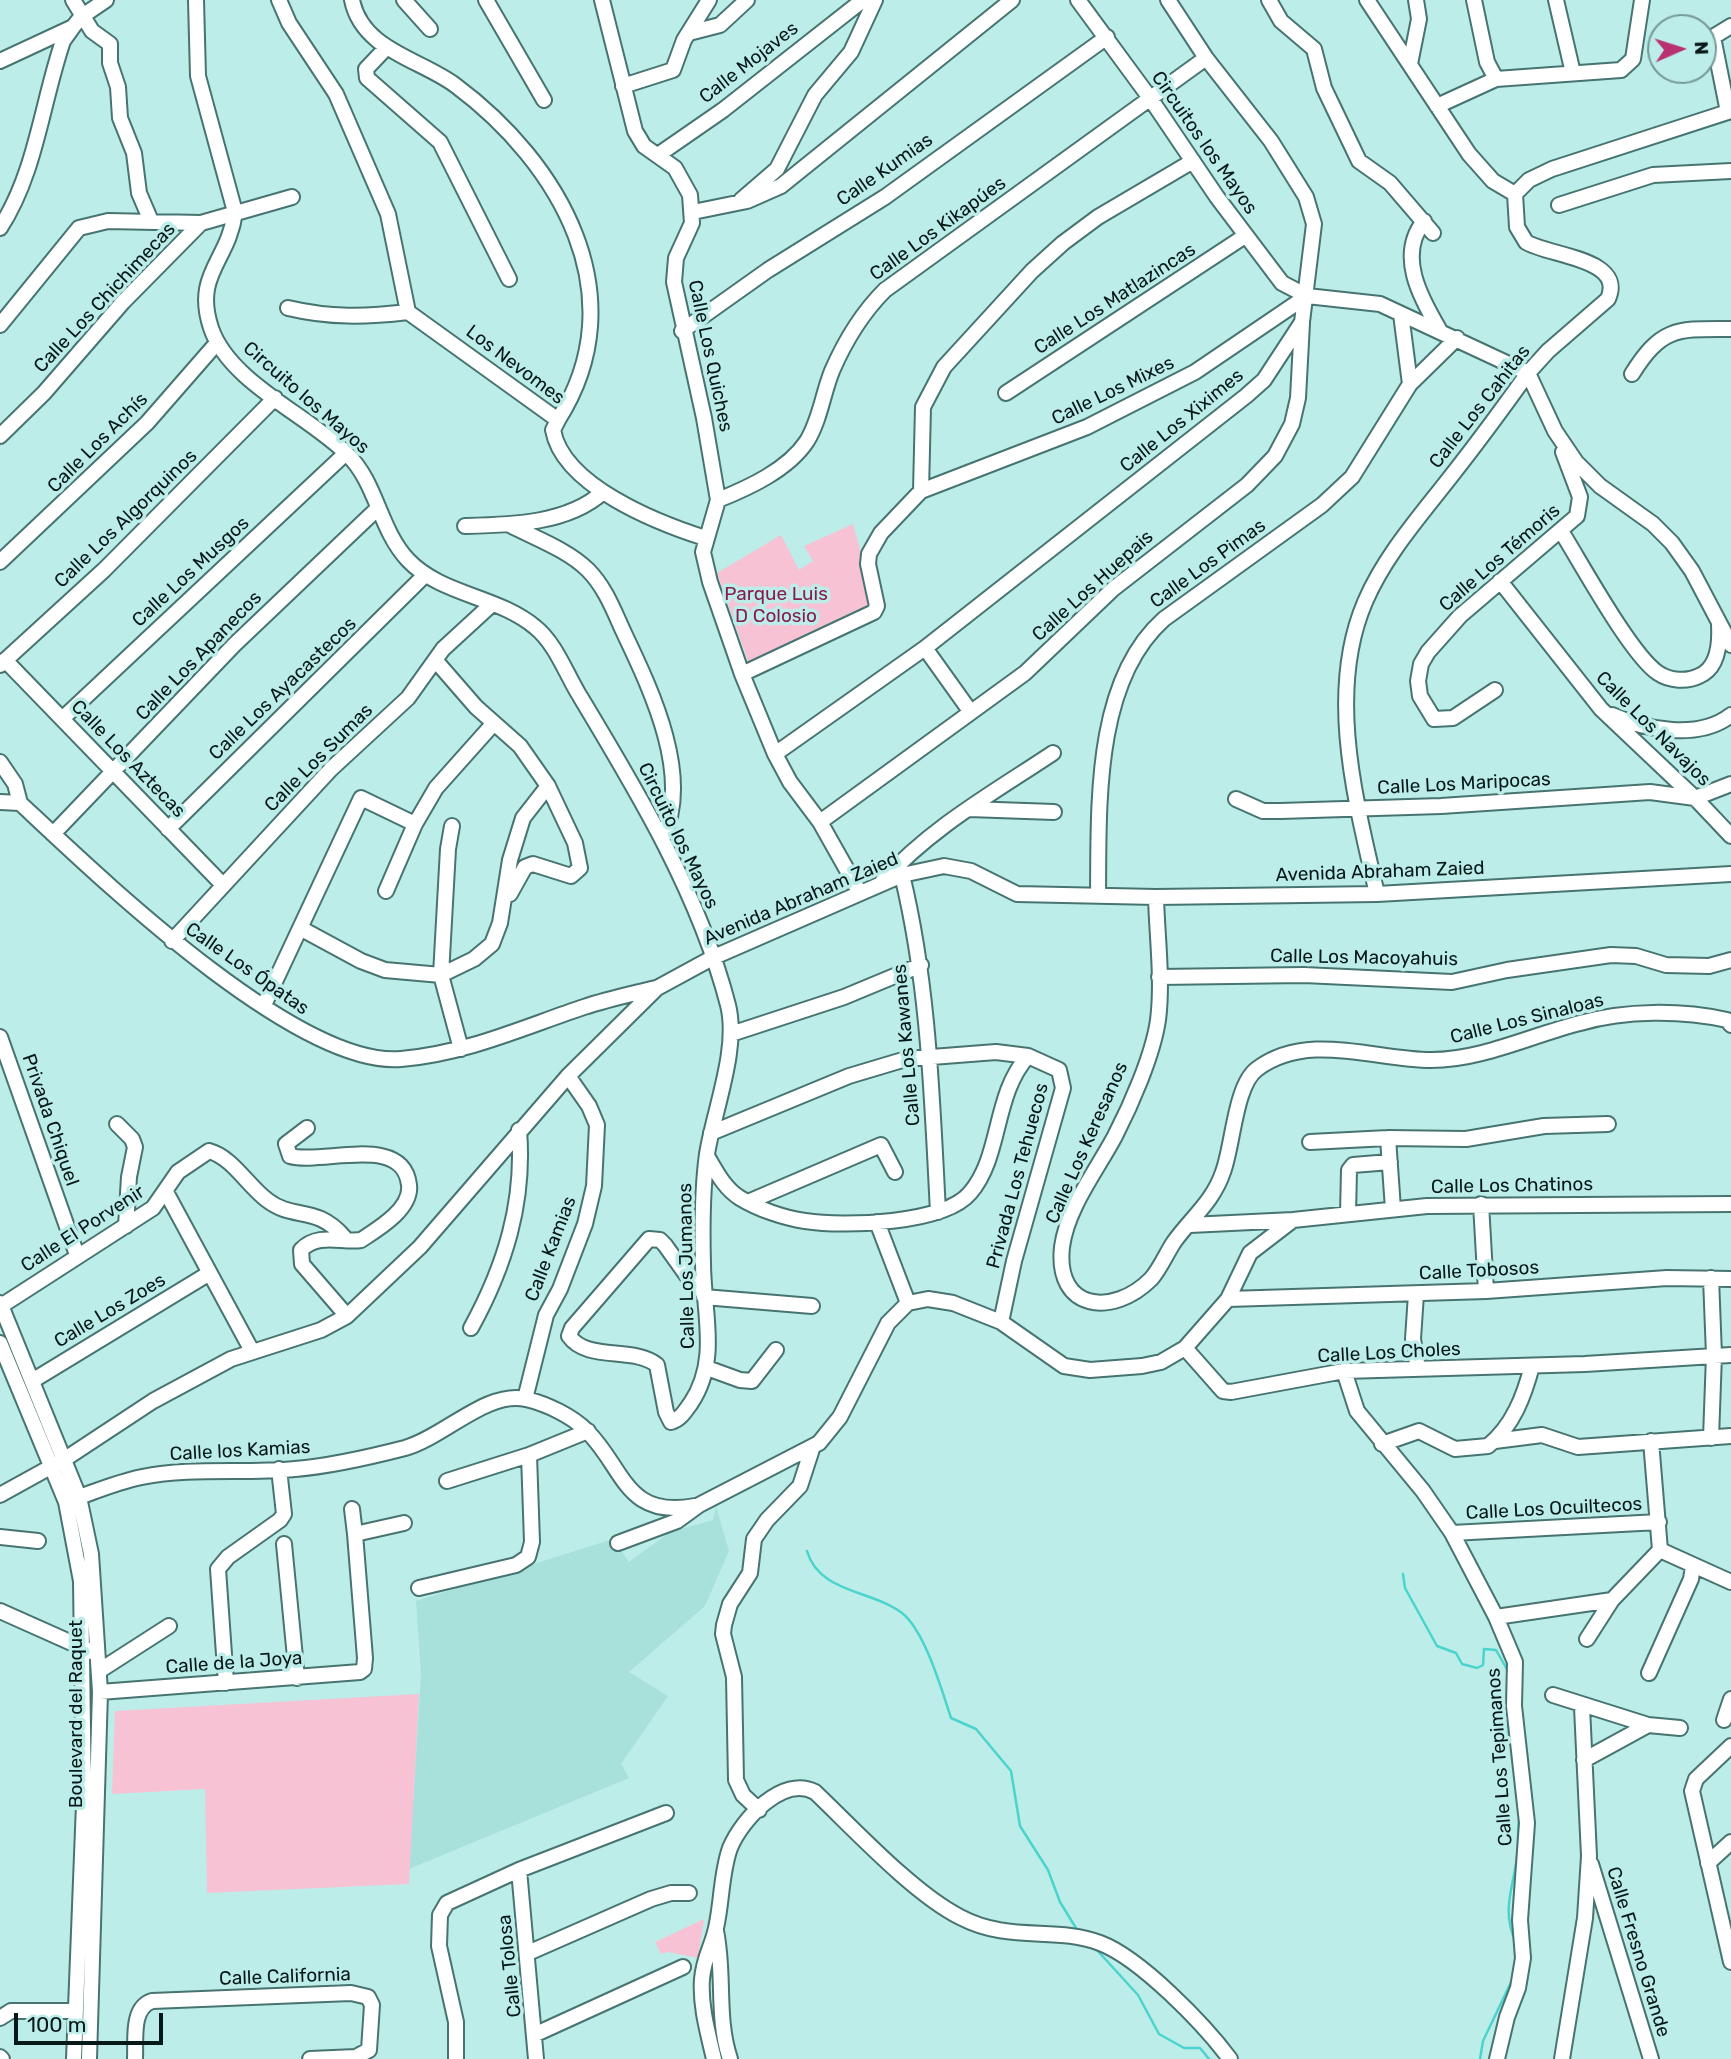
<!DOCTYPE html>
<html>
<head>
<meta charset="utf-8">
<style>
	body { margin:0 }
	#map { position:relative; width:1731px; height:2059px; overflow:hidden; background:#bdede9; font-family:Rubik,sans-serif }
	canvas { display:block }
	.north { position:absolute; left:1647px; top:14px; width:70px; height:70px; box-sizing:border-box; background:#bdede9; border:2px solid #749895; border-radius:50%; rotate:87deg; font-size:19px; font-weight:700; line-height:28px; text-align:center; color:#061817 }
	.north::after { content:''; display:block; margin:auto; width:24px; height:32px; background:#b93171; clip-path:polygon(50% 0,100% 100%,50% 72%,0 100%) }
	.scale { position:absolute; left:14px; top:2013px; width:149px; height:32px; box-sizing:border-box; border:4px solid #061817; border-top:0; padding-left:9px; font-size:21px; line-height:24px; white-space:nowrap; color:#061817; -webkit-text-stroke:5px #bdede9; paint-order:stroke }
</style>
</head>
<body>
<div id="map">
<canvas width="1731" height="2059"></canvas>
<div class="north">N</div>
<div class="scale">100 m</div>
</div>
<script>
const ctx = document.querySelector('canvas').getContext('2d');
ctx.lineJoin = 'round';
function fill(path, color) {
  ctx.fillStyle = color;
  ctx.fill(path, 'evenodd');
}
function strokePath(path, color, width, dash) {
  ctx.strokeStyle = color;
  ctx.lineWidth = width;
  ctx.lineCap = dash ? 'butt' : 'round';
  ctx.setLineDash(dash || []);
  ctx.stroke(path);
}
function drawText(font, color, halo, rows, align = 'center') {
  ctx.font = font + ' Rubik,sans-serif';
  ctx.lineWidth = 7;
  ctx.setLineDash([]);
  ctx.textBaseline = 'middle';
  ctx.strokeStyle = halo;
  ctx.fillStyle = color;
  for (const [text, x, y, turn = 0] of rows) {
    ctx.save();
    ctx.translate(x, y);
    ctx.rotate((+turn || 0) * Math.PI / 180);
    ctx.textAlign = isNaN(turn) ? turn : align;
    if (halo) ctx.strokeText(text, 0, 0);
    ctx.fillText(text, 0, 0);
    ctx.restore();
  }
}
fill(new Path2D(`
	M716 1506 729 1551 705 1606 629 1672 668 1696 621 1764 629 1778 409 1869 421 1674 416 1601 613 1539 629 1562 670 1532 713 1520Z`), '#a8e1dc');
fill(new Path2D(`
	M853 524 865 567 871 609 750 667 717 573 781 535 799 570 813 561 804 546Z
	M419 1694 409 1884 207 1893 205 1789 112 1794 115 1711Z
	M704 1919 698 1958 668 1952 661 1954 655 1942Z`), '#f7c2d4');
strokePath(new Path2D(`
	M807 1551C819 1593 872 1590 902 1613 925 1631 942 1691 951 1718L976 1729 1011 1771 1020 1826 1048 1870 1060 1902 1079 1933
	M1403 1574 1405 1588 1437 1646 1456 1653 1462 1664 1477 1668 1483 1665 1484 1649 1496 1650 1508 1671
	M1509 1716 1506 1733 1513 1750
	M1516 1943C1501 1910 1513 1889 1517 1857 1519 1843 1517 1828 1520 1813
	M1096 1949 1138 1995 1159 2034 1184 2048H1200L1209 2059
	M1480 2059 1483 2041 1514 1976`), '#4bd4cd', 2.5);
const minor = new Path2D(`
	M73 0 92 31 110 44V63L118 87 120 118 134 153 139 193 151 221
	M196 0 198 76 235 212C229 261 193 274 211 328 229 382 308 415 347 454 377 483 379 529 408 560 441 595 498 596 535 627 555 643 565 671 578 693 637 791 699 893 728 1005 739 1049 714 1110 707 1154 702 1191 702 1226 703 1263 703 1312 720 1359 691 1403 685 1411 681 1419 671 1422L666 1412 657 1365C633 1346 587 1362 569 1336L572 1328 649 1239 660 1240 665 1245 690 1280 703 1292
	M279 0 289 23 336 94 388 214 408 312
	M352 0C362 50 420 59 455 85 560 163 637 296 558 420
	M404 0 430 29
	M486 0 544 100
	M602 0 635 131 644 146 675 168 690 195 692 223 676 258 674 282 704 418 718 500 703 552 710 582 742 674 775 754 790 782 820 822 860 893
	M1078 0 1150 98 1217 197 1282 283 1307 296 1380 304 1528 373 1555 431 1576 462 1600 486 1653 524 1672 543 1692 571 1731 645
	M1269 0 1281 21 1314 49 1324 88 1359 161 1390 183 1433 233
	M1367 0 1469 154 1493 181 1515 194
	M1474 0 1487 62 1496 79
	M1556 0 1573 73
	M689 33 720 25 747 0
	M386 48 366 69 367 78 440 142 509 279
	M0 61 73 27 81 17 106 0
	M1410 64 1419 19 1416 0
	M623 86 673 70 684 40 709 0
	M1437 106 1496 79 1621 70 1633 59 1642 0
	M1728 112 1713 37 1731 26
	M658 155 723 110 863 0
	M741 200 777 169 815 95 851 52 875 0
	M1559 205 1653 175 1731 171
	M693 212 747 201 781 186 1012 0
	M1424 221C1397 255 1420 297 1439 329
	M0 228C36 173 42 102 63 41L73 27
	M288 308C330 318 366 317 408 312
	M408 312 558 420 553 430C563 486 658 523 705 538
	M0 325 79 228 108 221 201 223
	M682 331 768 270 885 197 1107 37
	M1632 374C1662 326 1678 329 1731 329
	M1410 384 1457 338
	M1006 393 1245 236
	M0 436 44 393 123 302 201 223 292 197
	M921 491 923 407 944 367 1032 271 1063 243 1098 217 1193 161
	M718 500C748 488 788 470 807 441 820 420 823 393 832 371 845 341 862 313 885 290L1206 58
	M510 525C535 538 568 550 588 570 606 588 615 614 625 635 652 692 693 778 662 839
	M465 526C510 525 568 524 603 492
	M1561 531C1581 563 1631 655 1658 673 1670 681 1687 682 1699 676 1718 668 1720 643 1719 625
	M0 562 147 423 216 344
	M1500 581 1601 709 1695 798 1731 836
	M925 648 970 711
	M5 660 223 885
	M436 661 476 707 520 746 548 786 575 843 580 868 571 876 533 864 525 867 510 894
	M0 665 104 570 275 398
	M742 674 874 612 877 606 868 564 869 554 881 533 921 491 1087 427 1195 372 1307 296
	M1495 690 1453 718 1434 719 1420 696 1418 681 1421 664 1428 652 1460 616 1577 516 1580 497 1563 452
	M1612 715C1646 730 1699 740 1731 715
	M62 719 346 453
	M775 754 925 648 1246 396 1264 380 1302 322 1314 224 1306 197 1271 141 1206 58 1168 0
	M0 762 15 784 20 803C95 873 296 1068 401 1059 465 1054 524 1027 584 1007 608 999 632 994 656 988
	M1236 799 1263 811H1280L1441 806 1650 792 1695 798 1731 784
	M0 802 20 803
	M969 809 1054 812
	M820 822 1025 673 1113 589 1247 485 1275 456 1292 424 1298 398 1302 323
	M452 826 448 849 441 975 461 1049
	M168 829 425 575
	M53 834 234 645 377 509
	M902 875C929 986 932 1099 938 1212
	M882 882C930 828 993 793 1053 753
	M386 891 415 824 436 788 494 723
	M1377 894C1356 802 1326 693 1365 602 1385 555 1421 515 1452 475 1478 442 1503 408 1528 373L1548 351 1608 299C1626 258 1548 256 1526 242L1517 227 1515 194 1529 180 1552 169 1731 111
	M1098 896C1099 808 1093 682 1164 619L1322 505 1352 477 1410 384 1401 314
	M1156 897C1157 937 1163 980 1158 1020 1153 1055 1131 1105 1115 1136 1097 1170 1067 1208 1062 1247 1055 1311 1113 1317 1151 1279 1160 1269 1166 1254 1174 1242 1191 1218 1213 1202 1223 1172 1233 1146 1235 1085 1257 1069 1308 1031 1375 1060 1431 1060 1482 1060 1532 1035 1580 1023 1626 1010 1681 1010 1727 1020L1731 1025
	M300 928 361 961 385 970 441 975 474 959 492 944 500 923 510 860 523 818 548 786
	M172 941 331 769 408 698 443 649 492 604
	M1159 977 1304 975 1452 982 1507 970 1611 955 1636 956 1666 965 1709 966 1731 960
	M264 1005 361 798 415 824
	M731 1034 844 997 921 965
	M0 1037 77 1255
	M117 1124 132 1139 135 1147 129 1177 126 1226
	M307 1128 286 1144 290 1156C323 1165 403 1133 409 1185 412 1209 378 1229 361 1240 342 1243 318 1232 301 1250L302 1264 347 1316
	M711 1133 849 1076 906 1059 996 1052 1028 1056 1059 1070 1063 1088 1014 1261 1001 1322
	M1388 1138 1393 1209
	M1310 1142 1388 1138 1466 1139 1544 1126 1608 1124
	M707 1156C716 1171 724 1188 740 1198 758 1209 784 1218 805 1221 844 1227 944 1224 970 1193 1002 1156 993 1095 1028 1056
	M166 1192 252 1351
	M748 1202 881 1145 895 1172
	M1481 1204 1486 1291
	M1348 1214 1349 1170 1353 1165 1390 1162
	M877 1222 908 1303
	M1190 1225 1293 1220 1427 1206 1731 1204
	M1711 1278 1714 1355 1711 1438
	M1416 1294 1413 1339 1418 1369
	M704 1297 812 1306
	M1228 1299 1486 1291 1667 1278 1731 1279
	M0 1303 79 1497 91 1554 100 1692 89 2059
	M1 1306 153 1208 178 1172 209 1151C232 1157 248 1186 267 1200 294 1221 315 1204 344 1237
	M471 1328C505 1266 525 1202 519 1130
	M0 1343 66 1502 81 1581 84 1804 74 2059
	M1185 1348 1223 1391 1231 1392 1344 1371 1585 1364 1731 1355
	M707 1368 740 1380 752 1381 776 1350
	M1344 1371 1357 1411 1423 1491 1452 1533 1496 1617 1515 1662 1514 1706 1527 1823 1520 1920 1523 1958 1518 1988 1507 2017 1497 2059
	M32 1381 208 1274
	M525 1399 546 1315 560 1289 585 1224 594 1186 597 1125 589 1106 568 1076
	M1495 1441 1542 1435 1578 1447 1731 1436
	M1651 1441 1660 1550
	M1382 1444 1419 1431 1455 1449 1488 1446C1513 1426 1524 1396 1532 1366
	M447 1481 529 1455 588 1431
	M0 1495 65 1459 153 1401 231 1359 321 1330 347 1316 420 1247 568 1076 657 988 714 957 902 875 944 866 971 871 1017 894 1156 897 1377 894 1731 874
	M71 1500C94 1492 117 1482 142 1477 193 1467 244 1474 295 1469 332 1466 370 1457 405 1448 444 1437 487 1390 526 1399 547 1404 572 1416 587 1431 625 1469 625 1519 695 1506
	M352 1509 355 1534
	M1452 1533 1659 1522
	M0 1537 38 1541
	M618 1543 677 1521 699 1505 819 1443 840 1417 888 1323 908 1303 928 1299 953 1303 1001 1322 1064 1366 1090 1370 1142 1366 1161 1362 1185 1348 1228 1299 1250 1253 1293 1220
	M284 1544 297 1678
	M1660 1550 1731 1582
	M419 1588 516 1565 528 1557 532 1542 529 1455
	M0 1611 92 1652
	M1496 1617 1612 1600
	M1587 1639 1612 1600 1660 1550
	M99 1671 169 1626
	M1649 1673 1691 1579 1693 1566
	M226 1683 218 1569 228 1557 280 1520 284 1514 279 1469
	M100 1692 360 1672 364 1669 365 1658 355 1534 404 1523
	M1553 1695 1648 1725 1680 1728
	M1724 1720 1731 1699
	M1731 1746 1696 1779 1692 1791 1731 1962
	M1584 1760 1648 1725
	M759 1810 743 1795 736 1780 734 1677 723 1634 724 1625 730 1604 750 1573 754 1539 767 1520 800 1486 813 1446
	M1708 1863 1731 1842
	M1591 1864 1651 2059
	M519 1870 536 2059
	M716 1931C725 1974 716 2017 730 2059
	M528 1953 651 1899 671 1893H689
	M0 2018 11 2011H76
	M536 2034 683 1967
	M0 2057 2 2059
	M135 2059C136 2039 131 2008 152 2001L351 1993 368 1997 372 2005 369 2050 356 2057 310 2059
	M456 2059V2022L439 1946 440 1915 447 1903 519 1870 666 1813
	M714 2059C708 2033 700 2006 702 1979 704 1956 712 1947 716 1928 722 1902 721 1873 730 1848 742 1819 783 1775 815 1792 855 1830 913 1893 960 1917 1009 1943 1056 1926 1100 1943 1140 1958 1204 2024 1230 2059
	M1562 2059 1585 1918 1589 1856 1582 1707`);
strokePath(minor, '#477471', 18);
strokePath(minor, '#fff', 14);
drawText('19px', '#061817', '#bdede9', [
	["Calle Mojaves",749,63,-38],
	["Circuitos los Mayos",1204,143,55],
	["Calle Kumias",885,170,-35],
	["Calle Los Kikapúes",938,229,-36],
	["Calle Los Chichimecas",105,298,-47],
	["Calle Los Matlazincas",1115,299,-33],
	["Calle Los Quiches",710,356,78],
	["Los Nevomes",515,365,37],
	["Calle Los Mixes",1113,391,-26],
	["Circuito los Mayos",306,398,41],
	["Calle Los Cahitas",1480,407,-52],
	["Calle Los Xiximes",1182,421,-39],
	["Calle Los Achís",98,443,-45],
	["Calle Los Algorquinos",126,519,-44],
	["Calle Los Témoris",1500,558,-41],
	["Calle Los Pimas",1208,564,-36],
	["Calle Los Musgos",191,572,-43],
	["Calle Los Huepais",1093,586,-42],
	["Calle Los Apanecos",199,656,-46],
	["Calle Los Ayacastecos",283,689,-44],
	["Calle Los Navajos",1653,729,45],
	["Calle Los Sumas",319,758,-45],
	["Calle Los Aztecas",128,759,46],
	["Calle Los Maripocas",1464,784,-3],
	["Circuito los Mayos",678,836,64],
	["Avenida Abraham Zaied",1380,872,-2],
	["Avenida Abraham Zaied",801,899,-23],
	["Calle Los Macoyahuis",1364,958,1],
	["Calle Los Ópatas",247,969,35],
	["Calle Los Sinaloas",1527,1019,-14],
	["Calle Los Kawanes",907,1045,-95],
	["Privada Chiquel",50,1120,71],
	["Calle Los Keresanos",1087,1143,-66],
	["Privada Los Tehuecos",1018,1176,-75],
	["Calle Los Chatinos",1512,1186,-1],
	["Calle El Porvenir",83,1229,-33],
	["Calle Kamias",551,1249,-69],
	["Calle Los Jumanos",687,1266,-91],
	["Calle Tobosos",1479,1271,-3],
	["Calle Los Zoes",110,1311,-31],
	["Calle Los Choles",1389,1353,-3],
	["Calle los Kamias",240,1451,-3],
	["Calle Los Ocuiltecos",1554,1509,-3],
	["Calle de la Joya",234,1663,-4],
	["Boulevard del Raquet",77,1714,-90],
	["Calle Los Tepimanos",1500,1757,-94],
	["Calle Fresno Grande",1638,1952,73],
	["Calle Tolosa",510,1966,-96],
	["Calle California",285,1977,-2]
]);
drawText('19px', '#861d50', '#bdede9', [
	["Parque Luis",776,595],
	["D Colosio",776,617]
]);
</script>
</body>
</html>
